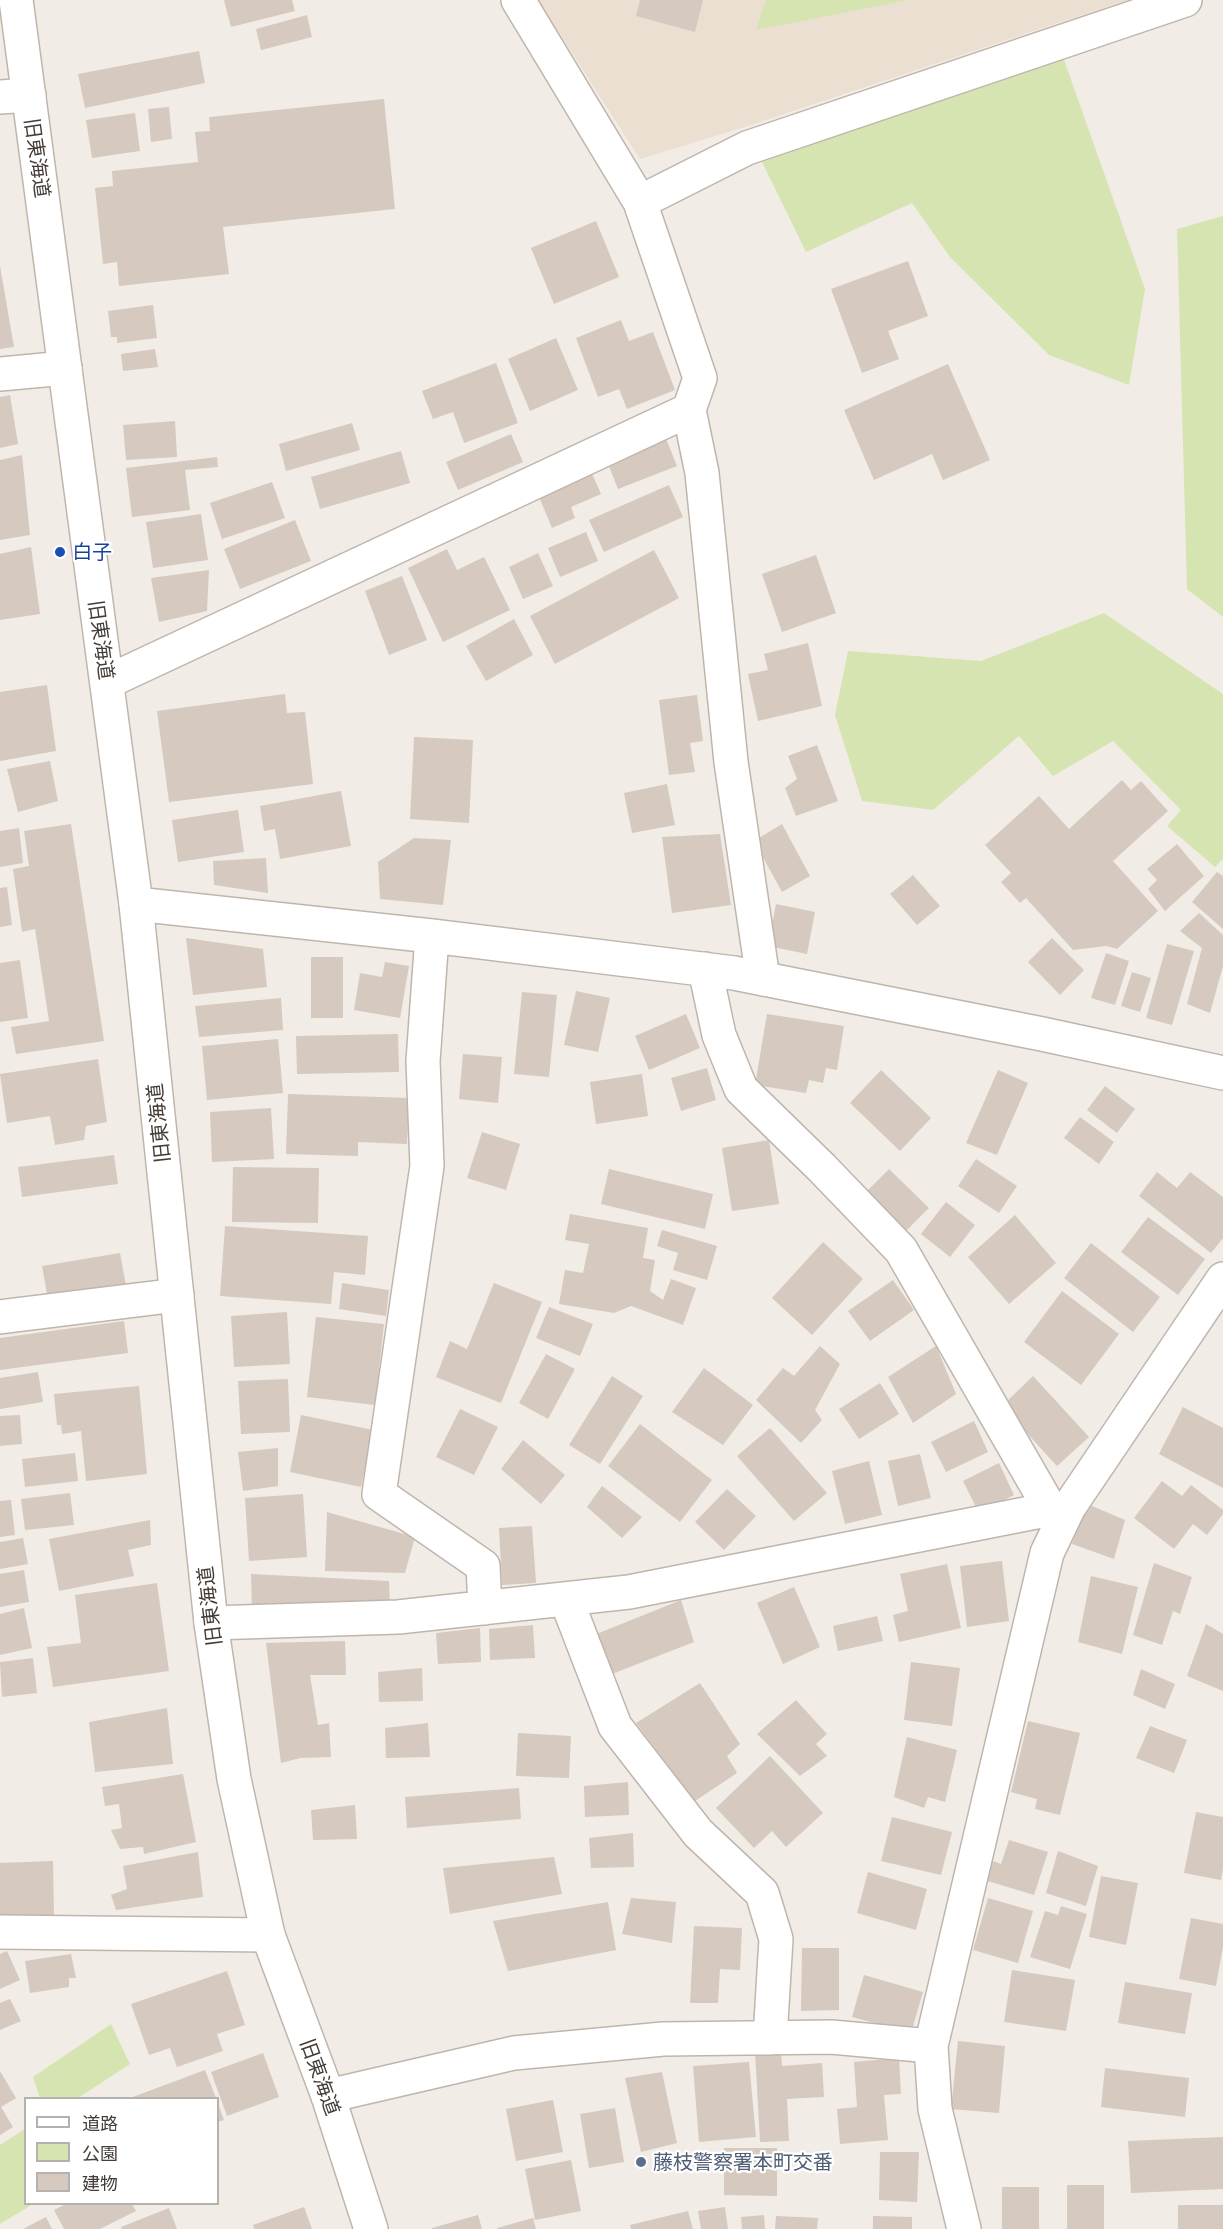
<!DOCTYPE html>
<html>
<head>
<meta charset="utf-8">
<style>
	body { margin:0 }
	#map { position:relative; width:1223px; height:2229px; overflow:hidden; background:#f2ece6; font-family:"Exo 2","Noto Sans JP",sans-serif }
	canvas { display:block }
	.legend { position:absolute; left:24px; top:2097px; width:195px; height:108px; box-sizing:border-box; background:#fff; border:2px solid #b5b1af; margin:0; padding:8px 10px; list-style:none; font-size:18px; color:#453c36 }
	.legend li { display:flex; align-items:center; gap:12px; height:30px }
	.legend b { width:30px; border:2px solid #b5b1af }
</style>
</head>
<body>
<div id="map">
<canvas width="1223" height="2229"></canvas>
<ul class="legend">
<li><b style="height:8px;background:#fff"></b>道路</li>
<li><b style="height:16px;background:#d6e4b1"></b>公園</li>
<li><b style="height:16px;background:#d6c9bf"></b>建物</li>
</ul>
</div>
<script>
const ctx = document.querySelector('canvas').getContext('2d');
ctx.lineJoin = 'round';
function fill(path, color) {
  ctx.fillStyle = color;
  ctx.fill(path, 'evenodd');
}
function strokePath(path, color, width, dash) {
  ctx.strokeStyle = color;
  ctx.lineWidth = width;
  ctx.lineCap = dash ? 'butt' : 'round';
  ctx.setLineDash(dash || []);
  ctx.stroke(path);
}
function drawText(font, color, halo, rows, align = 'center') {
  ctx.font = font + ' "Exo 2","Noto Sans JP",sans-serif';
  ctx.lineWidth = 4.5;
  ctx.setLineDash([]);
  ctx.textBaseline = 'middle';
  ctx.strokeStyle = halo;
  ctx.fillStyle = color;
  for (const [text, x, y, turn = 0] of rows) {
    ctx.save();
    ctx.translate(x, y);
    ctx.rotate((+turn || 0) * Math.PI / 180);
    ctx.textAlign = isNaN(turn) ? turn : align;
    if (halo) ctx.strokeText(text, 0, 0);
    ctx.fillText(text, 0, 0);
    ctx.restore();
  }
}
fill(new Path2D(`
	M538 0H1127L748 126 640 159Z`), '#eadfd1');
fill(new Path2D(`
	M766 0H908L756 30Z
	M1063 57 1145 289 1129 385 1049 355 950 257 912 203 806 252 762 162Z
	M1223 216V617L1187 589 1177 229Z
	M1104 613 1223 694V859L1215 867 1167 826 1181 810 1113 741 1053 776 1019 736 933 810 862 801 835 715 848 651 981 661Z
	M111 2024 130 2064 78 2098H40L33 2077Z
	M25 2129 26 2204H33L0 2224V2145Z`), '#d6e4b1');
fill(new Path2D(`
	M224 0H292L295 11 231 27Z
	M640 0H703L695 32 636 16Z
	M307 15 312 37 261 50 256 29Z
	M199 51 205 83 85 108 78 74Z
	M384 99 395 209 223 227 229 274 119 286 117 262 103 264 95 188 113 186 112 171 198 162 195 132 210 131 209 117Z
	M169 107 172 139 151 142 148 109Z
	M135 113 140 151 92 158 86 120Z
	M596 221 619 277 554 304 531 248Z
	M908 261 928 316 888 331 899 359 862 373 831 289Z
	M0 266 14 347 0 349Z
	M153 305 157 338 117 343V337H111L108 311Z
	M621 320 629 341 653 332 675 390 627 409 619 389 598 397 576 338Z
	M556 338 578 390 530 411 508 359Z
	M155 349 158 367 123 371 121 354Z
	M496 363 518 423 464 443 453 412 433 419 422 391Z
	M948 364 990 460 943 480 932 454 874 480 844 410Z
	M10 395 18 444 0 448V397Z
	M175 421 177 457 126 460 123 425Z
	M352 423 360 450 286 471 279 444Z
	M663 431 677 466 618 489 604 454Z
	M511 434 523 462 458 490 446 462Z
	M401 451 410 483 320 509 311 477Z
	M22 455 30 535 0 540V460Z
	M217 457 218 467 185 470 190 510 132 517 126 468Z
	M590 469 601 494 571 507 575 518 552 528 537 492Z
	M272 482 285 518 222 539 210 503Z
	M669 485 683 517 604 552 589 520Z
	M201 514 208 560 153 568 146 522Z
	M295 520 311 561 240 589 224 549Z
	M586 532 598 561 560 577 548 548Z
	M31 547 40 614 0 620V554Z
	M447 549 457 570 484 557 510 610 443 642 408 568Z
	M654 550 679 598 555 664 530 616Z
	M538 553 553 586 523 599 509 567Z
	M816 555 836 613 782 632 762 574Z
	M209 570 207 611 159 622 151 578Z
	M402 576 427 640 389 655 365 591Z
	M514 619 533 655 486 681 466 646Z
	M808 643 822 706 758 721 748 674 768 670 764 654Z
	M47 685 56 751 0 761V692Z
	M285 694 287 713 305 712 313 784 169 802 157 711Z
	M697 695 703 741 690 743 695 772 669 775 659 700Z
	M414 737 473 740 469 823 410 819Z
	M817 745 838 801 796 816 785 788 797 779 788 756Z
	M50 761 58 801 18 812 7 769Z
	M1122 780 1131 790 1141 781 1168 811 1113 861 1158 911 1117 949 1106 946 1073 950 1026 898 1020 903 1001 882 1011 873 985 845 1039 796 1069 829Z
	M667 784 675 825 632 833 624 793Z
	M341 791 351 846 280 859 275 829 264 831 260 806Z
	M238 810 244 852 178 862 172 820Z
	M71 824 104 1041 16 1054 11 1027 49 1021 35 929 22 932 13 869 29 866 24 831Z
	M782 824 810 876 782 892 754 841Z
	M19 828 23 863 0 867V831Z
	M720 834 731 905 672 913 662 837Z
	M414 838 451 840 443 905 380 899 378 862Z
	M1177 844 1204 876 1165 911 1148 889 1157 880 1147 869Z
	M266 858 268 893 214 885 213 861Z
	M1217 872 1223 876V929L1192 902Z
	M913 875 940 906 917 925 890 894Z
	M7 887 12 925 0 927V888Z
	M776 904 815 912 807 954 768 946Z
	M1199 913 1223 935V966L1210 1013 1187 1004 1202 948 1180 931Z
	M186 938 263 949 267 987 193 995Z
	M1052 938 1084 970 1060 995 1028 962Z
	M1167 944 1194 951 1172 1025 1146 1018Z
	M1106 953 1129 961 1115 1005 1091 998Z
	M311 957H343V1018H311Z
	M20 960 28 1018 0 1022V963Z
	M385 962 409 966 400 1018 354 1010 360 973 382 977Z
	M1132 972 1151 978 1140 1012 1121 1006Z
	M576 991 610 998 598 1052 564 1045Z
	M522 992 557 995 549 1077 514 1074Z
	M281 998 283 1030 199 1037 195 1006Z
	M686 1014 700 1048 649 1070 635 1036Z
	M767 1014 844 1026 837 1070 826 1068 823 1083 809 1080 806 1093 755 1085Z
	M398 1034 399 1072 297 1074 296 1036Z
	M278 1039 283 1093 207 1100 202 1046Z
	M463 1054 502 1057 498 1103 459 1099Z
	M98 1059 107 1122 86 1126 84 1140 55 1145 50 1116 7 1123 0 1074Z
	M707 1068 716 1100 681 1111 671 1078Z
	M881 1070 931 1118 900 1151 850 1103Z
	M998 1070 1028 1083 997 1155 966 1143Z
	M642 1074 648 1116 596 1124 590 1082Z
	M1105 1086 1135 1109 1117 1133 1087 1110Z
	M288 1094 409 1098 407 1144 358 1142V1156L286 1154Z
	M271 1108 274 1159 212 1162 210 1112Z
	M1080 1117 1114 1142 1099 1164 1064 1138Z
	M482 1132 520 1144 506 1190 467 1178Z
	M769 1140 779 1204 732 1211 722 1148Z
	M114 1155 118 1184 22 1197 18 1167Z
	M976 1159 1017 1186 999 1213 958 1186Z
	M233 1167 319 1168 318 1223 232 1222Z
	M609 1169 713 1194 705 1229 601 1204Z
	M889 1169 929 1208 906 1231 866 1192Z
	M1157 1172 1177 1188 1190 1172 1223 1197V1238L1211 1253 1139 1196Z
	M946 1202 975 1225 950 1257 921 1234Z
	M570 1214 648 1228 643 1258 655 1260 650 1291 663 1300 671 1279 696 1288 683 1325 631 1306 614 1313 559 1304 565 1270 583 1273 589 1244 565 1240Z
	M1015 1215 1056 1263 1009 1304 968 1257Z
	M1148 1217 1205 1259 1178 1295 1121 1252Z
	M225 1226 368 1236 365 1275 334 1272 331 1304 220 1296Z
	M662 1230 717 1246 707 1280 673 1270 678 1253 657 1246Z
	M823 1242 863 1279 812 1335 772 1298Z
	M1091 1243 1160 1297 1133 1332 1064 1278Z
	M120 1253 127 1291 49 1305 42 1266Z
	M893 1280 914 1310 870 1341 848 1311Z
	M342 1283 389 1290 386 1316 339 1309Z
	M494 1283 542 1302 501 1403 436 1377 450 1341 467 1349Z
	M1062 1291 1119 1334 1081 1385 1024 1342Z
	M549 1307 593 1324 580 1356 536 1338Z
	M287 1312 290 1364 234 1367 231 1316Z
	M316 1317 384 1324 375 1405 307 1397Z
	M124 1321 128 1353 0 1370V1338Z
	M820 1346 840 1364 815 1410 822 1420 801 1443 756 1400 783 1368 794 1376Z
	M936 1346 956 1394 913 1423 888 1377Z
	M546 1354 575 1369 548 1419 519 1403Z
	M704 1368 753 1405 723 1445 672 1412Z
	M38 1372 43 1402 0 1409V1378Z
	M612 1376 643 1396 600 1464 569 1445Z
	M1033 1376 1089 1437 1057 1466 1002 1406Z
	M288 1379 290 1432 241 1434 238 1381Z
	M880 1383 899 1414 859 1439 839 1409Z
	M139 1386 147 1474 86 1481 81 1431 62 1434 61 1425H57L54 1394Z
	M1183 1407 1223 1428V1488L1159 1454Z
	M460 1409 498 1427 474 1475 436 1457Z
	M20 1415 22 1444 0 1446V1416Z
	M301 1415 373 1430 361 1487 290 1472Z
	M974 1421 988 1452 946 1472 931 1442Z
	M640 1424 712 1480 680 1522 608 1466Z
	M770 1428 827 1493 794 1521 737 1456Z
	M523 1440 565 1475 541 1504 501 1469Z
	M278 1448V1486L243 1491 238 1452Z
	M75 1453 78 1481 25 1487 22 1459Z
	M920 1454 931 1498 898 1506 888 1461Z
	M869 1461 882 1515 845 1524 832 1471Z
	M999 1463 1014 1495 979 1513 963 1481Z
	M1162 1481 1182 1496 1191 1485 1223 1510V1514L1207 1535 1193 1524 1174 1549 1134 1518Z
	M602 1486 642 1517 622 1538 587 1507Z
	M727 1489 756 1516 724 1550 695 1522Z
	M70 1493 74 1525 25 1530 21 1499Z
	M303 1494 307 1557 249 1561 245 1498Z
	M11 1500 15 1535 0 1537V1501Z
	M1085 1503 1125 1520 1114 1559 1072 1544Z
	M327 1512 415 1537 405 1573 325 1571Z
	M150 1520 151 1545 128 1550 134 1576 59 1591 49 1539Z
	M532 1526 536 1583 502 1585 499 1528Z
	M23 1538 28 1564 0 1569V1542Z
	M1002 1561 1009 1621 967 1627 960 1566Z
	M1154 1563 1192 1577 1180 1614 1173 1611 1162 1645 1133 1635Z
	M947 1564 961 1628 899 1642 893 1615 908 1611 900 1574Z
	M24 1570 29 1602 0 1607V1574Z
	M251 1574 389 1581 390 1605 252 1610Z
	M1091 1576 1138 1587 1122 1654 1078 1642Z
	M157 1583 169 1671 53 1687 47 1647 81 1643 75 1595Z
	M794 1587 820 1647 783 1664 757 1603Z
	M681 1600 694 1642 612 1674 594 1635Z
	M24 1608 32 1648 0 1655V1614Z
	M877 1616 883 1641 838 1651 833 1626Z
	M1206 1624 1223 1634V1691L1187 1676Z
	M533 1625 535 1658 490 1660 489 1629Z
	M480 1628 481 1662 438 1664 436 1633Z
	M345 1641 346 1675H310L318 1725 329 1723 331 1757 300 1758 281 1763 266 1643Z
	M33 1658 37 1693 2 1697 0 1662Z
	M911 1662 960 1668 952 1726 904 1720Z
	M422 1668 423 1701 379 1702 378 1672Z
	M1141 1669 1175 1684 1165 1709 1133 1695Z
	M700 1683 740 1744 727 1756 737 1773 695 1801 636 1723Z
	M796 1700 827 1734 816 1744 827 1756 800 1776 757 1734Z
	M167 1708 173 1764 95 1772 89 1722Z
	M1028 1721 1080 1733 1060 1815 1035 1809 1037 1799 1011 1792Z
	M428 1723 430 1757 386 1758 385 1728Z
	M1150 1726 1187 1740 1174 1773 1136 1758Z
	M518 1733 571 1736 569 1778 516 1776Z
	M907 1737 957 1750 945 1802 928 1797 924 1808 894 1797Z
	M770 1756 823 1813 786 1847 772 1831 754 1848 716 1808Z
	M183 1774 196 1842 144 1854 143 1847 120 1849 111 1830 122 1828 119 1804 105 1806 102 1787Z
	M628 1782 629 1815 585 1817 584 1786Z
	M519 1788 521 1819 407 1828 405 1797Z
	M355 1805 357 1839 313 1840 311 1810Z
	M1196 1812 1223 1817V1868L1221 1880 1184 1873Z
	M892 1817 952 1832 941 1875 881 1861Z
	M633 1833 634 1867 591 1868 589 1838Z
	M1009 1840 1048 1852 1034 1895 981 1879 987 1859 1001 1864Z
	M1058 1851 1098 1866 1086 1906 1046 1893Z
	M198 1852 203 1897 116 1910 111 1895 127 1889 123 1866Z
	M554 1857 562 1894 450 1914 443 1868Z
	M53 1861 54 1916 0 1917V1863Z
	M868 1872 927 1889 916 1930 857 1913Z
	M1101 1876 1138 1883 1126 1945 1089 1937Z
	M631 1898 676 1902 672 1943 622 1934Z
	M988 1898 1033 1911 1018 1963 973 1950Z
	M608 1902 616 1950 508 1971 493 1921Z
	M1061 1906 1087 1914 1070 1969 1030 1957 1045 1911 1058 1915Z
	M1191 1918 1223 1924V1946L1216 1986 1179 1979Z
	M694 1926 742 1928 740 1970 720 1969 718 2003H690Z
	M802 1948H839V2010L801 2011Z
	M7 1951 20 1980 0 1989V1954Z
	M71 1954 76 1978H69V1987L30 1993 25 1961Z
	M1012 1970 1075 1980 1066 2031 1004 2022Z
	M227 1971 245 2025 217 2034 223 2051 177 2067 170 2048 149 2055 131 2004Z
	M864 1975 923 1992 911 2033 852 2017Z
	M1125 1982 1192 1993 1185 2034 1118 2023Z
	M10 1999 21 2021 0 2030V2003Z
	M958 2041 1005 2046 999 2113 951 2109Z
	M781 2050 782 2066 822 2063 824 2097 787 2099 789 2141 760 2142 755 2051Z
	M263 2053 279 2097 227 2116 211 2072Z
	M899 2058 901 2094 884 2095 888 2140 840 2144 837 2109 857 2107 854 2062Z
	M749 2062 756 2137 699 2142 693 2066Z
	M1105 2068 1189 2078 1185 2117 1101 2107Z
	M205 2070 216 2098H130Z
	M0 2071 16 2098 1 2107 13 2127 0 2135Z
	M662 2072 677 2143 641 2152 625 2078Z
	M553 2100 563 2152 516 2161 506 2109Z
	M218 2104 224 2120 218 2122Z
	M615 2108 624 2162 589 2168 580 2114Z
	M1223 2137V2189L1131 2193 1128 2141Z
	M724 2148H777V2196L724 2195Z
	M880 2152H919L917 2202 879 2200Z
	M571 2160 581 2211 535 2220 525 2169Z
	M1067 2185H1104V2229H1067Z
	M1002 2187H1039V2229H1002Z
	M66 2204H132L136 2211 100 2229H64L54 2210Z
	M1178 2205H1223V2229H1178Z
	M304 2207 312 2229H254L253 2225Z
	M725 2207 728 2229H701L698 2211Z
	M169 2208 177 2229H122L121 2227Z
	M688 2211 693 2229H631L630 2225Z
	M478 2215 482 2229H432V2228Z
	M764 2215 765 2229H742L741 2217Z
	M776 2216 818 2218 817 2229H775Z
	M873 2216 912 2217V2229H873Z
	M46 2217 52 2229H23Z
	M533 2218 536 2229H497V2228Z`), '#d6c9bf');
const minor = new Path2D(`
	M518 0 640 202 700 378 689 410 702 473 731 762 763 979
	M0 97 29 95
	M640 202 747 148 1185 0
	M0 374 65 368
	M107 682 689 410
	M136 904 432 936 734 973 1042 1034 1223 1073
	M432 936 423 1061 427 1166 379 1494 483 1566 485 1608
	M705 969 719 1035 741 1089 822 1168 901 1250 1060 1526
	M0 1317 177 1295
	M566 1599 615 1726 698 1833 762 1893 776 1939 770 2038
	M211 1623 398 1617 629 1592 1051 1509
	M0 1932 268 1935
	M328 2096 514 2053 663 2039 831 2037 931 2046
	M964 2229 935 2109 931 2046 1047 1553 1069 1507 1223 1279`);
const tertiary = new Path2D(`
	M16 0 136 904 211 1623 234 1779 268 1935 328 2096 371 2229`);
strokePath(minor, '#c0b5ac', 36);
strokePath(tertiary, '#c0b5ac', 36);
strokePath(minor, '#fff', 33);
strokePath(tertiary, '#fff', 33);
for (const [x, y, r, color] of [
	[60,552,6,"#1a4fb4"],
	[641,2162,6,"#5c6f8a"]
]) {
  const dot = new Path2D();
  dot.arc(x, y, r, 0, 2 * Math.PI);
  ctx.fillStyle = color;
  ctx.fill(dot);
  strokePath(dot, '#fff', 2);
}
drawText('20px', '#453c36', '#fff', [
	["旧東海道",37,158,82],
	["旧東海道",101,640,82],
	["旧東海道",159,1123,-96],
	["旧東海道",210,1606,-97],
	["旧東海道",320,2077,70]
]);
drawText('20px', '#164399', '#fff', [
	["白子",72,552]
], 'left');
drawText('20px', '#4e5e75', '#fff', [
	["藤枝警察署本町交番",653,2162]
], 'left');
</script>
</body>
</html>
